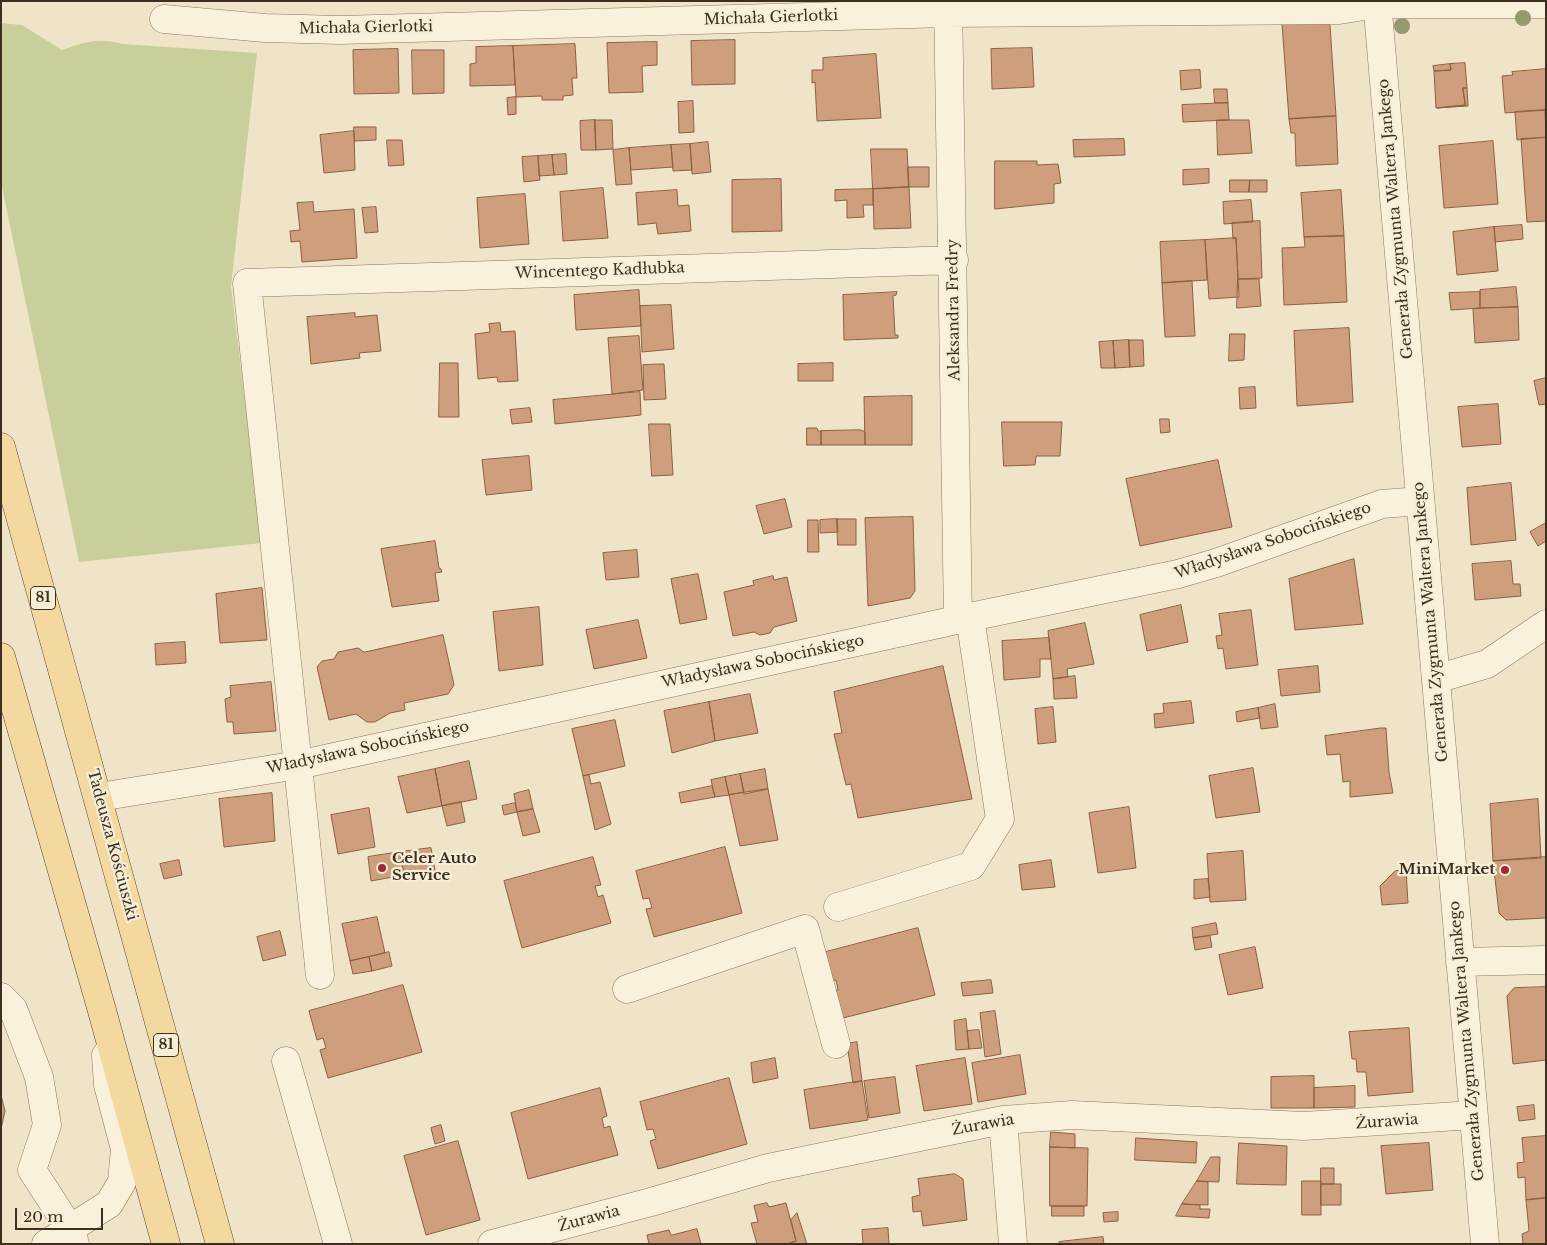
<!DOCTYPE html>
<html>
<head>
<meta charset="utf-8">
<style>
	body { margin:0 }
	#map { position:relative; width:1547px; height:1245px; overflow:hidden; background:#f0e4c8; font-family:"Libre Baskerville",serif }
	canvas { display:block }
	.frame { position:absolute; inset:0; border:2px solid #3d2e20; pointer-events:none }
	.scale { position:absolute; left:15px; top:1208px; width:88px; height:22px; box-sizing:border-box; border:2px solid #3d2e20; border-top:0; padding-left:6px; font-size:15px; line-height:18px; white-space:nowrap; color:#3d2e20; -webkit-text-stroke:4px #f7eed8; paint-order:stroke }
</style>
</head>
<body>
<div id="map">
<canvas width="1547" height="1245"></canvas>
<div class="frame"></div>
<div class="scale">20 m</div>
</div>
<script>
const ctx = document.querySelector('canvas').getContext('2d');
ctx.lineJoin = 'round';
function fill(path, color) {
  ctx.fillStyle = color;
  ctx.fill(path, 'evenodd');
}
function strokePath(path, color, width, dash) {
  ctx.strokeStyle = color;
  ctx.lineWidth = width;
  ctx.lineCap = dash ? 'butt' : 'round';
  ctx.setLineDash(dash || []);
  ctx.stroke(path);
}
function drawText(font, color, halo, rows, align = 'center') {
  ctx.font = font + ' "Libre Baskerville",serif';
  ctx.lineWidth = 4.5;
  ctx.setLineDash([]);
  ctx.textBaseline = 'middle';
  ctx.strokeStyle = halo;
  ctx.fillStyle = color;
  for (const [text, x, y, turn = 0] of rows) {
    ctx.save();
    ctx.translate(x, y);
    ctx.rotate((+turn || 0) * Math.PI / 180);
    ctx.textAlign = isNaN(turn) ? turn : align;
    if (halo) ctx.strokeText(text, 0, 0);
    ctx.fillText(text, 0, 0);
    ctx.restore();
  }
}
fill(new Path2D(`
	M1 23 22 25 62 50C83 42 100 37 122 44L257 53 231 286 262 543 79 562 1 182Z`), '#c9cf9b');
const building = new Path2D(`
	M1327 22 1330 25 1336 116 1289 119 1282 24Z
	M735 40V84L692 85 691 41Z
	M657 42V65L642 66 643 92 609 93 607 43Z
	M575 44 577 78H572L573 95 563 96V100H542V96L516 97 513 46Z
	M513 46 515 85 470 86V64L476 63V47Z
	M1032 48 1034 87 992 89 991 49Z
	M398 49 399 93 354 94 353 50Z
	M412 50H444V93L413 94Z
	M876 54 881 118 817 121 815 82 812 83V70H823V58Z
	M1465 63 1467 88H1463L1465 105 1436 108 1434 71 1451 70 1450 64Z
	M1450 64 1451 70 1434 71 1433 66Z
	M1546 69V110L1505 113 1502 76 1513 75 1512 72Z
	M1200 70 1201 88 1181 90 1180 71Z
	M1463 88H1467L1468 106 1437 108 1465 105Z
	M1214 89H1227L1228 103H1215Z
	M516 97V114L508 115 507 98Z
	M693 101 694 132 679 133 678 102Z
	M1228 103 1229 120 1183 122 1182 105Z
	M1545 110 1546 137 1517 140 1515 112Z
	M1336 116 1338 164 1296 166 1295 133H1291L1289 119Z
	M595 120H612L613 149 596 150Z
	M595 120 596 150H581L580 121Z
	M1217 120H1249L1252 153 1218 155Z
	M354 127H376V140L355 141Z
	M354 131 355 170 324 173 320 135Z
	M1546 138V221L1527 222 1521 139Z
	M1124 139 1125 155 1074 157 1073 140Z
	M387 140H402L404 165 389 166Z
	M1493 141 1498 204 1444 208 1439 146Z
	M708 142 711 172 692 174 690 144Z
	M690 144 692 170 673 171 671 145Z
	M671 145 673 167 631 170 629 148Z
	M629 148 632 184 616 185 613 150Z
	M871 149H907L909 187 873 189Z
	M566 154 567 174 554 175 552 155Z
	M552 155 554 175 539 176 538 156Z
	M538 156 540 180 524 182 522 157Z
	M995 161H1037V165L1058 164 1061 183 1054 184V203L995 209Z
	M908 167H929V187H909Z
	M1209 169V183L1183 185V170Z
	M781 179 782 231 732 232V180Z
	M1230 180H1250L1249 192H1230Z
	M1250 180H1267V192H1249Z
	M909 187 911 228 874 229 873 189Z
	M603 188 608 238 563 241 560 192Z
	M873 189V205H863L864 217 847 218V200L835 201V190Z
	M677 190 678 206 689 205 691 231 658 234 656 223 638 225 636 193Z
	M1341 190 1344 236 1304 237 1301 193Z
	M525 194 529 244 480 248 477 198Z
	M1251 200 1253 222 1224 224 1223 202Z
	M313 202 314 212 354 209 357 258 302 262 300 241 291 242 290 231 300 230 297 203Z
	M376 207 378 232 365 233 362 208Z
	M1260 221 1262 278 1238 279 1236 238 1233 239 1232 223Z
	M1522 225 1523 239 1495 242 1494 227Z
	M1494 227 1498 271 1457 275 1453 232Z
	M1344 236 1347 302 1284 305 1282 248 1305 247 1304 237Z
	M1236 238 1239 297 1209 299 1205 240Z
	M1205 240 1207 280 1162 283 1160 242Z
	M1238 279H1259L1261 306 1237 308Z
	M1192 281 1195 336 1165 337 1162 283Z
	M1516 287 1518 307 1480 308V290Z
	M639 290 641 326 576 330 574 295Z
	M897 292 896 295 893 296 895 335H898V338L844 340 843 295Z
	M1480 292V308L1451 310 1449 293Z
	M671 305 674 349 642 352 640 306Z
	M1518 307 1519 340 1475 343 1473 309Z
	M355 313V317L377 315 381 351 359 353 360 358 311 364 307 317Z
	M500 323 501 332 515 331 518 381 498 382 497 377 478 379 475 334 490 332 489 324Z
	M1349 328 1353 402 1297 406 1294 331Z
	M1230 334H1245L1244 360 1229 361Z
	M639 336 643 390 612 394 608 338Z
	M1129 340H1143L1144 366 1130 367Z
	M1129 340 1130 367 1115 368 1113 341Z
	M1113 341 1115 368H1101L1099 342Z
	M440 363H458L459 417H439Z
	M833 363V381H798V364Z
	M662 364H664L666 399 644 400 643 365Z
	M1546 378V404L1539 405 1534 381Z
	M1255 387 1256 408 1240 409 1239 388Z
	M640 392 641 415 555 424 553 400Z
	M912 396V445H865L864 397Z
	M1498 404 1501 444 1462 447 1458 407Z
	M530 408 532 422 512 424 510 410Z
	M1160 419H1169L1170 432 1161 433Z
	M1002 422H1062L1060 456H1036L1035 465 1004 466Z
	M649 424H670L673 475 652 476Z
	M807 428H817L818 431H821V445H807Z
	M861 430 865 432V445H821V431Z
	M529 456 532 490 486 495 482 460Z
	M1218 460 1232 527 1140 546 1126 479Z
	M1511 483 1516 540 1471 545 1467 488Z
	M785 499 792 527 764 534 756 506Z
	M913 517 915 591 910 598 868 606 865 518Z
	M837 519 838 532 820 533V520Z
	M837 519H856V545H838Z
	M808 520H818L819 552H808Z
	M1546 523V541L1538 546 1530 532Z
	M435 541 439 568 441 569 442 572 435 573 439 601 392 607 381 549Z
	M637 550 639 577 606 580 603 553Z
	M1354 559 1363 624 1295 630 1289 579Z
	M1511 561 1513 584H1520L1521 596 1475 600 1472 564Z
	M698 574 707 619 680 624 671 579Z
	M773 576 774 580 787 577 797 621 774 627 770 633 760 635 754 632 733 636 724 592 754 585 753 581Z
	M262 588 267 640 220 643 216 594Z
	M1181 605 1188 642 1147 651 1140 615Z
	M539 607 543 665 499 671 493 612Z
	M1251 610 1258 665 1226 669 1223 648 1218 649 1216 636 1222 635 1219 614Z
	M638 620 647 658 594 669 586 630Z
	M1085 623 1094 664 1067 669 1068 677 1053 679 1048 631Z
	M443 635 454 685 448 694 404 703 405 710 390 713 375 722H367L356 714 329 720 317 667 322 661 334 659 338 652 358 648 364 652Z
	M1049 638 1051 659H1040V677L1004 680 1002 641Z
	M185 642 186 663 156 665 155 644Z
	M943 666 972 799 858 818 851 784 846 785 834 734 842 733 834 692Z
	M1318 666 1320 692 1281 696 1278 670Z
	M1075 676 1077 698 1054 699 1053 679Z
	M271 682 276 731 234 734 233 722H227L225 699 231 697 230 686Z
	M750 694 758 733 715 741 709 702Z
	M1191 701 1194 723 1155 728 1154 714 1164 713 1163 704Z
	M709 702 715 741 672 753 664 711Z
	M1275 704 1278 727 1261 729 1258 708Z
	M1053 707 1056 742 1038 744 1035 709Z
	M1258 708 1260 718 1237 722 1236 712Z
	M615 720 625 766 583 776 572 729Z
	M1381 728H1386L1389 772 1393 793 1350 797V781L1343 782 1340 754 1327 755 1325 736Z
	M469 761 477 799 442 806 435 769Z
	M1253 768 1260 812 1216 818 1209 776Z
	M435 769 442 806 407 813 398 777Z
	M765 769 768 789 744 794 740 774Z
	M740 774 744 792 729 795 725 777Z
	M589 775 591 784 600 782 611 824 595 830 583 776Z
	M725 777 729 795 715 797 711 780Z
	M712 786 715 797 681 803 679 793Z
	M768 789 778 840 740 846 729 795Z
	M529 790 533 809 517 812 514 794Z
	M272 793 275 841 224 847 219 799Z
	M1538 799 1541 858 1493 861 1490 804Z
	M461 802 465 822 447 826 442 806Z
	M515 803 517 812 504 815 502 806Z
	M1129 807 1136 868 1098 873 1089 813Z
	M369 808 375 847 338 854 331 815Z
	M533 809 540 832 523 836 517 812Z
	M725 847 742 913 654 937 646 909 652 908 649 898 643 899 636 871Z
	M431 848 435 870 404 875 400 852Z
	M1243 851 1246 900 1210 902 1207 854Z
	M400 852 404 875 371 881 368 857Z
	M593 857 601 885 595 886 598 897 603 895 611 923 522 948 504 881Z
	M1546 857V918L1506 920 1499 913 1493 861Z
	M179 860 182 875 164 879 160 864Z
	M1051 860 1055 887 1022 890 1019 865Z
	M1406 870 1408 903 1382 905 1380 886 1395 871Z
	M1208 879 1210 897 1194 899V880Z
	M377 917 385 953 350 961 342 924Z
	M1216 923 1218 934 1193 938 1192 928Z
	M918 928 935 995 839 1019 833 991 838 990 836 980 830 981 822 953Z
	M280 931 286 955 263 961 257 937Z
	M1210 936 1212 947 1195 950 1193 938Z
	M1255 947 1263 988 1228 995 1219 955Z
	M389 952 392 966 372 971 369 957Z
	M369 957 372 971 353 974 350 961Z
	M991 980 993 993 963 996 961 983Z
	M403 985 422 1052 328 1078 320 1050 326 1048 323 1038 317 1040 309 1011Z
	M1546 987V1060L1513 1064 1507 996 1514 988Z
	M995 1011 1001 1054 985 1057 980 1013Z
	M966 1019 969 1049 956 1050 954 1021Z
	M1409 1028 1413 1092 1368 1096 1366 1072H1357L1356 1059H1352L1349 1032Z
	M979 1030 982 1048 969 1049 967 1031Z
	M857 1042 862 1081 853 1083 847 1044Z
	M1020 1055 1026 1094 978 1102 972 1063Z
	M775 1058 778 1078 753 1083 751 1063Z
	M965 1058 972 1104 924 1111 916 1066Z
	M1314 1076V1108H1271V1077Z
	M895 1077 900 1113 869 1118 864 1081Z
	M729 1078 747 1144 658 1169 650 1141 656 1139 653 1129 647 1130 640 1102Z
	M862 1081 868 1120 810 1129 804 1090Z
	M1355 1086V1107L1314 1108V1088Z
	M600 1088 607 1116 602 1118 604 1128 610 1126 618 1155 528 1179 511 1113Z
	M1 1095 5 1111 1 1129Z
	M1534 1105 1535 1119 1519 1121 1517 1107Z
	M441 1125 445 1141 435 1144 431 1128Z
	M1051 1132 1075 1134V1148L1050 1147Z
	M1546 1136V1198L1526 1200 1525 1177 1518 1178 1517 1163 1524 1162 1522 1138Z
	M1136 1138 1197 1142 1196 1163 1135 1160Z
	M458 1141 480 1220 426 1235 404 1156Z
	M1239 1143 1287 1146 1286 1185 1237 1184Z
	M1429 1143 1433 1190 1386 1194 1381 1146Z
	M1050 1147 1088 1148 1087 1206H1050Z
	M1211 1157H1220L1219 1182 1197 1181Z
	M1321 1168H1334V1184H1321Z
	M955 1174 963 1179 967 1220 923 1226 921 1211 913 1212 912 1197 920 1195 918 1179Z
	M1197 1181 1208 1182V1205L1182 1204Z
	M1302 1181H1321V1215H1302Z
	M1321 1184H1341V1205H1321Z
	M1546 1198V1244H1523L1522 1234 1529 1231 1526 1200Z
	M767 1203 769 1207 786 1203 796 1241 787 1244H757L751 1223 758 1222 754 1206Z
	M1182 1204 1200 1205V1209H1210L1209 1218 1176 1216Z
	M1052 1206H1084V1216H1052Z
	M1118 1212V1221L1104 1222 1103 1213Z
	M797 1213 807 1244H787L796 1241 791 1220Z
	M888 1228 889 1244H863L862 1230Z
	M697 1229 701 1244H649L647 1235 669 1230 671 1235Z
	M1103 1237 1104 1244H1059V1242Z`);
fill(building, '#cf9f7d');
strokePath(building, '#8d5f41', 1);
const minor = new Path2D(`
	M948 1 958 619
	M1377 1 1485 1244
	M164 19 265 28 340 30 948 13 1339 10 1377 4H1546
	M1436 679 1487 664 1546 624
	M99 797 298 765 970 617 1178 574 1216 563 1382 504 1420 501
	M838 907 971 866 1000 819 970 617
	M1460 962 1546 960
	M320 975 247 283 954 260
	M627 989 805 929 836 1044
	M1 997 13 1009 39 1077 47 1125 32 1170 70 1229 75 1244
	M286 1061 338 1244
	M1003 1120 1013 1244
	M46 1244 109 1204 122 1182 125 1149 108 1085 106 1055
	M492 1244 651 1202 768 1168 1003 1120 1072 1115 1304 1126 1473 1115`);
const major = new Path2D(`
	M1 447 220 1244
	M1 657 101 1007 166 1244`);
strokePath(minor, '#8d765c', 29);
strokePath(major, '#5b4430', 29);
strokePath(minor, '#faf1dc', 28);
strokePath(major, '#f3d9a0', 28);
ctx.fillStyle = '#96986f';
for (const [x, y] of [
	[1523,18],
	[1402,26]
]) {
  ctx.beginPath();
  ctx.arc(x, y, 8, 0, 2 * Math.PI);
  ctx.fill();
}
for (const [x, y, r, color] of [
	[382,868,5,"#9e2a2b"],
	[1505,870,5,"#9e2a2b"]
]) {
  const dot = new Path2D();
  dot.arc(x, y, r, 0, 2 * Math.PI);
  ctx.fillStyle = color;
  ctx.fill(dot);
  strokePath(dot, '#f7eed8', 2);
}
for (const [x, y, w] of [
	[43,598,25],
	[166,1045,25]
]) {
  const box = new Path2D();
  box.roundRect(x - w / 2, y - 11.5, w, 23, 4);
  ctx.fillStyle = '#f7eed8';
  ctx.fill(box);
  strokePath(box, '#3d2e20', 1);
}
drawText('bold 14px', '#3d2e20', null, [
	["81",43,598],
	["81",166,1045]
]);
drawText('15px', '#3d2e20', '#f7eed8', [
	["Michała Gierlotki",771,18,-2],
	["Michała Gierlotki",366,28,-1],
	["Generała Zygmunta Waltera Jankego",1396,219,-95],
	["Wincentego Kadłubka",600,271,-2],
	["Aleksandra Fredry",954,310,-91],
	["Władysława Sobocińskiego",1273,541,-19],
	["Generała Zygmunta Waltera Jankego",1431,622,-95],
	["Władysława Sobocińskiego",763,662,-12],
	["Władysława Sobocińskiego",368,748,-12],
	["Tadeusza Kościuszki",112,845,75],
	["Generała Zygmunta Waltera Jankego",1467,1041,-95],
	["Żurawia",1387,1122,-4],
	["Żurawia",983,1125,-10],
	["Żurawia",589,1219,-15]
]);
drawText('bold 15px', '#3d2e20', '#f7eed8', [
	["Celer Auto",392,859],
	["Service",392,876],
	["MiniMarket",1495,870,"right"]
], 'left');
</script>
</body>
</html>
